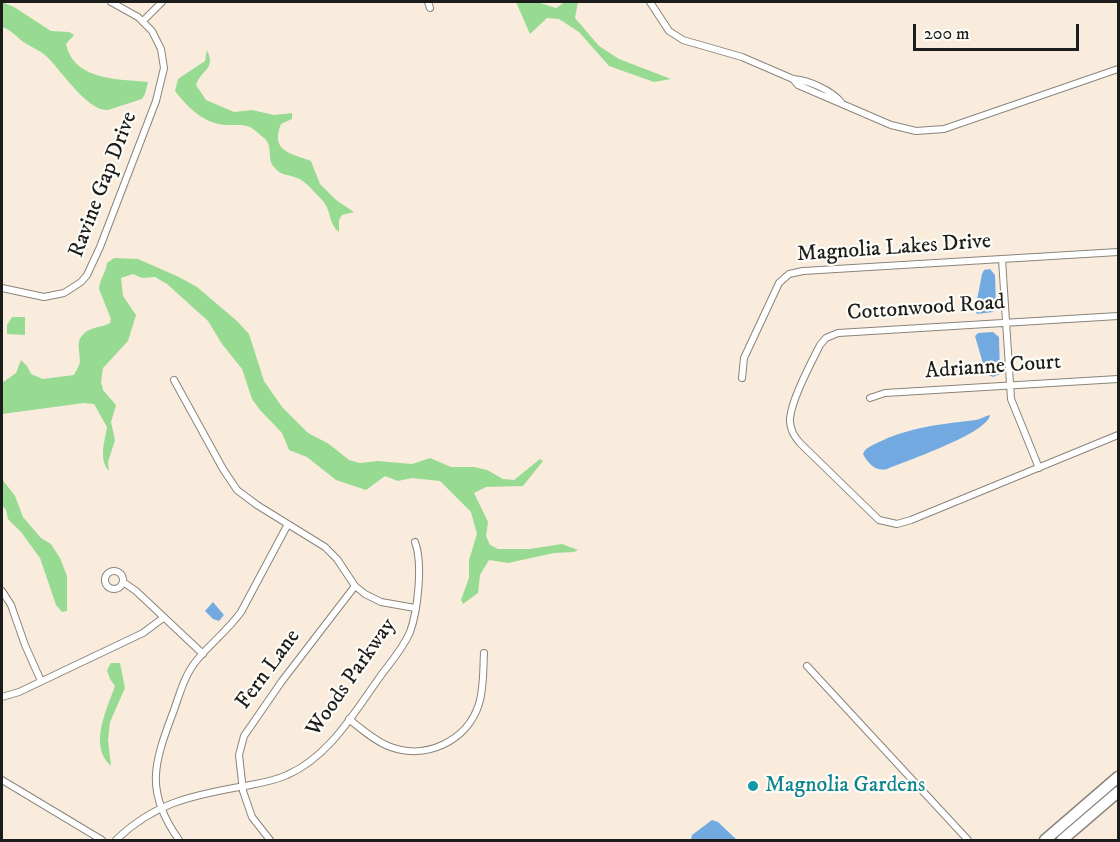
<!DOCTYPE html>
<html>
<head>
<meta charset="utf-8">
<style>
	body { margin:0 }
	#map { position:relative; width:1120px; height:842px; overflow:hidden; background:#f9ecdc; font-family:"IM FELL DW Pica",serif }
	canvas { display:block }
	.frame { position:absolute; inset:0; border:3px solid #1c1c1c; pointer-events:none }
	.scale { position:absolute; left:913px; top:24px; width:166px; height:27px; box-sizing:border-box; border:3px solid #1c1c1c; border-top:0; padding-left:8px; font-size:18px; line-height:21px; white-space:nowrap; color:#1c1c1c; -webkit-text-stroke:4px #fdfcf7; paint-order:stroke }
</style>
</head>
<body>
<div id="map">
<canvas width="1120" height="842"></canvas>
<div class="frame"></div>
<div class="scale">200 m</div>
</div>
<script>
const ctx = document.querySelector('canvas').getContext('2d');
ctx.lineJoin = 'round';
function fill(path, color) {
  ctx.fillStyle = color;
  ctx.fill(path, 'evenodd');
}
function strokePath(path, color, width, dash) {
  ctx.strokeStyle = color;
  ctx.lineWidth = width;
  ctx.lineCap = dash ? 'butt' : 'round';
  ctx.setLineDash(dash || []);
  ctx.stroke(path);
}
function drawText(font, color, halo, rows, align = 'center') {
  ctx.font = font + ' "IM FELL DW Pica",serif';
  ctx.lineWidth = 4.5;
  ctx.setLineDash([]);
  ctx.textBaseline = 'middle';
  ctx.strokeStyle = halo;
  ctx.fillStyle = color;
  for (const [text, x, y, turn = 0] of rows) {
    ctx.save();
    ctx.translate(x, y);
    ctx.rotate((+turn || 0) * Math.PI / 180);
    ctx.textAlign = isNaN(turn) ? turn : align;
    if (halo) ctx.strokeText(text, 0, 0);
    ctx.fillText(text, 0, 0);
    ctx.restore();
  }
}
fill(new Path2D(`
	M2 2 14 7 51 31 69 32 74 35 66 44C74 81 119 79 148 82L145 94 142 99 108 110C87 112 60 68 45 55 39 50 31 47 25 43 16 37 12 30 2 27Z
	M516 2H537L556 8 565 2H578L575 18 599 46 619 59 671 79 654 82 609 66 579 32 559 19 547 18 530 34Z
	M207 50C216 70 202 68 196 85L206 100 234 112 252 110 274 115 292 113V119L281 124C270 151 290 153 311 161L320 184 336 200 354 212 342 215 339 220V232C330 226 331 213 325 204 323 200 319 197 316 194 310 187 303 179 294 177 286 174 280 175 274 167 266 158 274 146 264 138 247 123 248 125 227 125 204 124 188 108 175 91L178 79 205 61Z
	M114 258 138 259 179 277 197 287 237 321 249 334 264 381 282 407 308 433 329 444 349 460 360 463 378 461 412 464 430 458 451 467H474L487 470 503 479 514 480 540 459 543 461 523 486 486 487 474 493 488 522 486 536 490 545 498 549H530L562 544 578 550 574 552 554 553 508 563 489 560 480 575 478 593 463 604 461 600 469 578V560L477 534 471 512 440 481 412 478 398 481 385 476 366 490 336 480 307 457 289 450 282 433 260 410 252 399 242 369 222 344 208 321 167 284 155 277 142 278 133 274 121 278 123 296 136 315 128 341 103 368 101 382 103 390 116 405 111 422 115 440 108 462 109 471C98 459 105 441 107 427L94 404 84 403 2 414V383L16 373 21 360 27 366 31 374 43 379 74 375C76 371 79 366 80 362 80 348 74 341 87 331 93 327 103 327 110 323L111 319 99 289C99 280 106 273 107 263Z
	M12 317H25V335L7 334V325Z
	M2 479 15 496 23 517 41 538 51 544 60 558 67 576V611L62 612 56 605 40 558 21 532 8 519 6 510 2 505Z
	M111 663H120L125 688 110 722 108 740 111 766C88 746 107 709 115 686L110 679 107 670Z`), '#97da92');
fill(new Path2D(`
	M990 269 995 275 996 308 993 312 977 314 975 310 982 274 984 270Z
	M993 332 999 337 1000 374 993 377 986 374 975 336 978 333Z
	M990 415C988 433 906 461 887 469 875 472 868 463 863 454 865 448 871 446 877 443 909 427 942 424 976 420 981 419 985 416 990 415Z
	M213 602 224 615 219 621 213 619 205 611Z
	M712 820 718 822 737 840H691L692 835Z`), '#72a9e0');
const minor = new Path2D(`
	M428 2 430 8
	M650 2 669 31 683 40 742 57 793 79C808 80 831 90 841 102
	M143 21 162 2
	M793 79 798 85 891 125 916 131 944 129 1118 69
	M1002 259 1011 399 1039 468
	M2 288 44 297 64 293 81 282 87 275 100 247 156 101 164 68 161 49 152 31 138 17 111 2
	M1118 316 838 333 826 338 820 345C811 363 789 404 790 422 791 431 794 436 800 443L879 520 897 524 911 520 1118 435
	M742 378 744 358 779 283 789 274 803 271 1118 252
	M174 380 223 469 237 490 257 505 325 547 337 559 355 586 365 594 381 602 415 608
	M870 398 885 393 1118 379
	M105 580a9 9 0 1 1 18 0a9 9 0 1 1-18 0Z
	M123 582 136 591 203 654
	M2 591 11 605 25 645 41 681
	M807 666 968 840
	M2 697 19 692 143 633 163 618
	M349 719C361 729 374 740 388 746 424 761 467 742 479 704 484 688 483 670 484 653
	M2 780 102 840
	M116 840C153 804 189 796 239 787 255 784 272 782 287 775 328 757 352 716 377 681 388 665 403 649 410 632 418 610 423 563 415 542
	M179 840C144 791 154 763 174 710 180 693 185 674 197 660 211 643 228 630 241 612L288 524
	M270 840 252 817 243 791 239 755 244 736 282 681 355 586`);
const primary = new Path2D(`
	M1045 840 1118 777
	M1062 840 1118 792`);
strokePath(minor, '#8a847c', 8);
strokePath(primary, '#8a847c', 13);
strokePath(minor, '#fff', 6);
strokePath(primary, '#fff', 10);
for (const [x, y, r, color] of [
	[753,786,6,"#0f9aa8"]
]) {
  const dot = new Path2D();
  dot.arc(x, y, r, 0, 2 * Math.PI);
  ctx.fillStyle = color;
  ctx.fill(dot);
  strokePath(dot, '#fdfcf7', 2);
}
drawText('22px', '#1c1c1c', '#fdfcf7', [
	["Ravine Gap Drive",104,185,-69],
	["Magnolia Lakes Drive",894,249,-4],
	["Cottonwood Road",926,309,-4],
	["Adrianne Court",993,368,-4],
	["Fern Lane",269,670,-54],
	["Woods Parkway",352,678,-55]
]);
drawText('22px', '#0d838f', '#fdfcf7', [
	["Magnolia Gardens",765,786]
], 'left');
</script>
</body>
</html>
